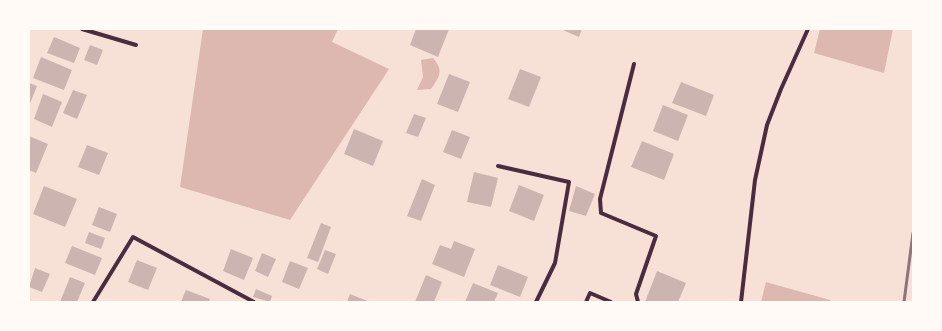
<!DOCTYPE html>
<html>
<head>
<meta charset="utf-8">
<style>
	body { margin:0 }
	#map { position:relative; width:942px; height:331px; overflow:hidden; background:#f7e1d7; font-family:Roboto,sans-serif }
	canvas { display:block }
	.frame { position:absolute; inset:0; border:30px solid #fffaf5; pointer-events:none }
</style>
</head>
<body>
<div id="map">
<canvas width="942" height="331"></canvas>
<div class="frame"></div>
</div>
<script>
const ctx = document.querySelector('canvas').getContext('2d');
ctx.lineJoin = 'round';
function fill(path, color) {
  ctx.fillStyle = color;
  ctx.fill(path, 'evenodd');
}
function strokePath(path, color, width, dash) {
  ctx.strokeStyle = color;
  ctx.lineWidth = width;
  ctx.lineCap = dash ? 'butt' : 'round';
  ctx.setLineDash(dash || []);
  ctx.stroke(path);
}
fill(new Path2D(`
	M203 29H338L332 42 389 69 290 220 180 187Z
	M820 29H893L884 73 814 53Z
	M433 58C444 71 440 76 431 89L417 90 423 77 421 60Z
	M766 282 830 300 833 302H761Z`), '#dcb8b0');
fill(new Path2D(`
	M416 29H449L438 57 410 45Z
	M564 29H582L579 37 563 30Z
	M54 37 80 48 74 63 47 53Z
	M90 45 103 50 97 65 84 60Z
	M41 57 72 70 64 90 33 78Z
	M520 69 541 77 529 107 508 99Z
	M449 74 470 82 458 112 437 104Z
	M681 82 714 95 706 116 672 103Z
	M29 83 37 86 29 106Z
	M73 90 87 95 77 119 63 113Z
	M43 94 62 102 52 127 34 119Z
	M663 105 688 115 678 141 653 131Z
	M414 114 426 118 418 137 406 133Z
	M354 129 383 141 373 166 344 154Z
	M452 130 470 137 461 159 443 152Z
	M29 136 48 144 36 173 29 170Z
	M642 141 674 154 664 180 631 167Z
	M87 145 108 153 99 175 78 167Z
	M474 172 498 178 491 207 467 202Z
	M422 179 435 185 421 221 407 216Z
	M519 185 544 195 534 221 509 211Z
	M44 186 77 199 65 227 33 214Z
	M576 186 595 194 586 216 569 211Z
	M99 207 117 214 110 232 92 225Z
	M321 223 331 227 318 262 307 258Z
	M89 232 105 238 101 249 85 243Z
	M454 241 475 249 464 277 432 264 440 245 451 249Z
	M72 246 102 258 95 275 65 263Z
	M231 249 253 258 244 280 223 271Z
	M325 250 336 254 328 274 317 269Z
	M262 253 276 259 268 277 255 271Z
	M137 260 157 268 148 290 128 282Z
	M290 261 308 268 299 289 282 282Z
	M498 265 528 277 520 297 490 285Z
	M35 268 50 274 42 292 29 287Z
	M657 271 686 283 678 302H645Z
	M426 275 442 282 434 302H415Z
	M70 277 85 283 77 302H60Z
	M473 283 498 293 494 302H465Z
	M256 289 272 296 270 302 253 297Z
	M186 290 210 299 209 302H181Z
	M350 294 370 302H347Z`), '#ccb4b1');
strokePath(new Path2D(`
	M82 29 136 45
	M634 64 600 199 601 213 656 236 636 294 638 302
	M498 166 569 182 555 263 536 302
	M93 302 133 237 254 302
	M586 302 590 293 611 302
	M741 302 755 180 767 125 781 89 808 29`), '#4a2c40', 4);
strokePath(new Path2D(`
	M904 302 913 233`), '#8f747c', 3);
</script>
</body>
</html>
